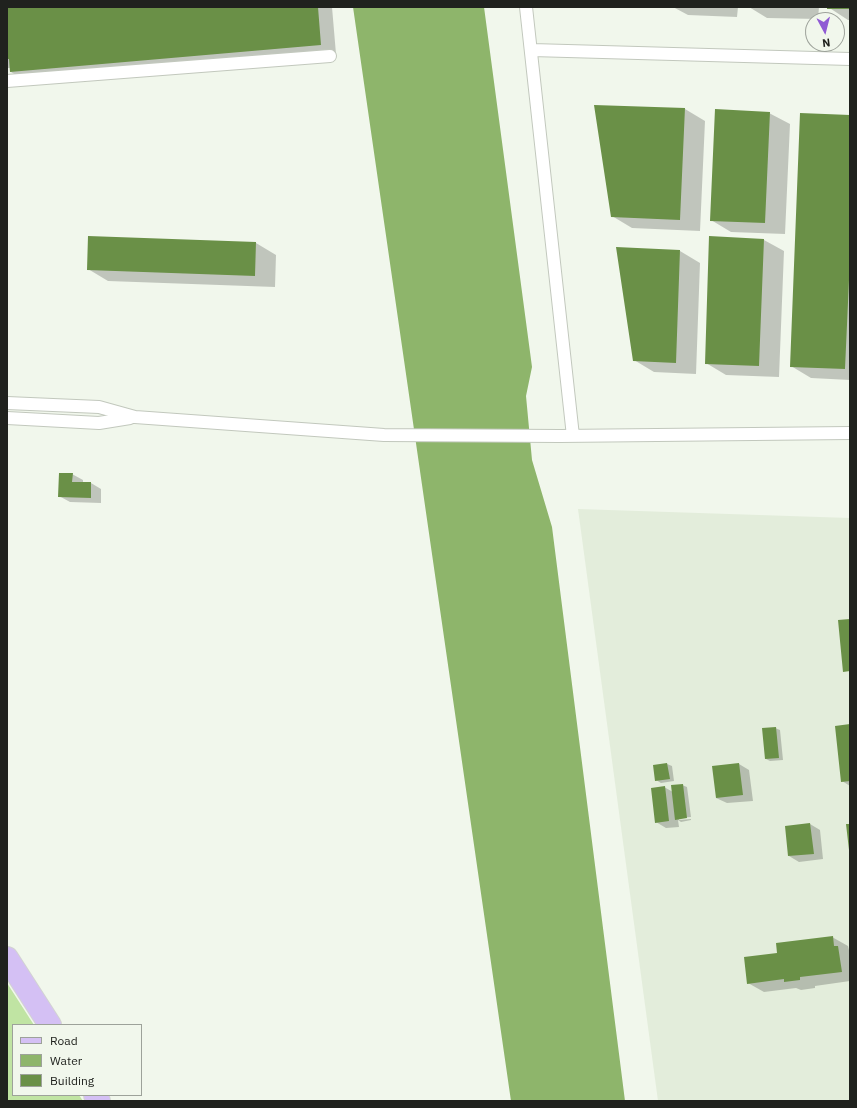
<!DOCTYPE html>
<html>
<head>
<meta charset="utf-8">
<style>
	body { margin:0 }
	#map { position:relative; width:857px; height:1108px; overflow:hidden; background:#f1f7ec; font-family:"IBM Plex Sans",sans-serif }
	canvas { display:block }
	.frame { position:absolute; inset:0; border:8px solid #20221e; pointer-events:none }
	.legend { position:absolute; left:12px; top:1024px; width:130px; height:72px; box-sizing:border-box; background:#f1f7ec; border:1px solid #9da29a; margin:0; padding:5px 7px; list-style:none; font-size:12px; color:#20221e }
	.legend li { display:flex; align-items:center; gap:8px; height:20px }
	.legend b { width:20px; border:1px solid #9da29a }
	.north { position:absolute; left:805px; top:12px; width:40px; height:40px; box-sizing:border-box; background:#f1f7ec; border:1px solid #9da29a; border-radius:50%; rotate:173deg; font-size:11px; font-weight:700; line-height:16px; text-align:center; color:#20221e }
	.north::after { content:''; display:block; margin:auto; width:14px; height:18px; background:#905bd4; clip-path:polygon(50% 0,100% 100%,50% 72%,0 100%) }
</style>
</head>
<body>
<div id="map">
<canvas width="857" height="1108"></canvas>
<div class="frame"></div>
<ul class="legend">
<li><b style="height:5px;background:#d4c0f4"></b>Road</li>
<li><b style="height:11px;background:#8eb56b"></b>Water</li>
<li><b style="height:11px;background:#6a9047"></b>Building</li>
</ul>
<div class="north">N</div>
</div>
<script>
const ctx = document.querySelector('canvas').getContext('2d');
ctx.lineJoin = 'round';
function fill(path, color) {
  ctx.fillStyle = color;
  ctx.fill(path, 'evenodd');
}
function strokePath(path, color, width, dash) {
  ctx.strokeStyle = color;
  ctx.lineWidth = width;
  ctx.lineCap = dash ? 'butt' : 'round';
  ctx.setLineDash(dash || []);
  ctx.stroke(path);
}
fill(new Path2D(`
	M578 509 850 518V1101H658Z`), '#e3eddb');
fill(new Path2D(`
	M7 983 34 1025H13V1095H79L83 1101H7Z`), '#c0e4a3');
fill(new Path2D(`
	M353 7H484L532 367 526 396 532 460 552 527 625 1101H511Z`), '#8eb56b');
fill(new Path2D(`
	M7 7H332L336 54 26 81 11 72V68H7Z
	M673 7H738L737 17 688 15Z
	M749 7H819L818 19 767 18Z
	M828 7H850V20H848Z
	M685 109 705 121 700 231 632 228 612 216Z
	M769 113 790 124 785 234 731 232 711 220Z
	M850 116V380L811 378 791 366Z
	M89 237 256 243 276 255 275 287 108 281 88 269Z
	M710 237 764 240 784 251 779 377 726 375 706 363Z
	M680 251 700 263 696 374 654 372 634 360Z
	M72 474 83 480V483H91L101 489V503L70 502 59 496Z
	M850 725V786L842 781Z
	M775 728 780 730 783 760 770 761 766 759Z
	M667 764 672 766 674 781 661 783 656 780Z
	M739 764 749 770 753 801 727 803 716 798Z
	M682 785 687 787 691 817 679 818V820L691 819V820L681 822 678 820 679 827 666 828 656 822 664 787 673 792Z
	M810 824 820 830 823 859 799 862 789 856Z
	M832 937 848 946 850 954V981L815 986V988L801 990 796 988 764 992 748 983Z`), '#0003');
fill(new Path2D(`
	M7 7H318L321 45 10 72 9 59H7Z
	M827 7H850V9H827Z
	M594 105 685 108 680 220 611 217Z
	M715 109 770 112 765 223 710 221Z
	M800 113 850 115V258L845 369 790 367Z
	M88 236 256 242 255 276 87 270Z
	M709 236 764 239 759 366 705 364Z
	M616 247 680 250 676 363 633 361Z
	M59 473H73L72 482H91V498L58 497Z
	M850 619V671L843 672 838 620Z
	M850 724V781L841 782 835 726Z
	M776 727 779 758 765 759 762 728Z
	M667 763 670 779 655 781 653 765Z
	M739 763 743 795 716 798 712 766Z
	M683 784 687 818 675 820 671 785Z
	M665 786 669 821 655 823 651 788Z
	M810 823 814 854 788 856 785 826Z
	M846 824H850V850H849Z
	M833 936 834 946H838L842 972 800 977V980L784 982V979L747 984 744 957 777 953 776 943Z`), '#6a9047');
const lane = new Path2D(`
	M526 7 573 436
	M532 50 850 59
	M7 81 330 56
	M7 403 99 407 135 417 384 435 560 436 850 433
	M7 418 99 423 130 418`);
const primary = new Path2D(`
	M7 958 50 1025
	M95 1095 99 1101`);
strokePath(lane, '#c2c8bd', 14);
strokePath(primary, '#d2d3d2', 24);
strokePath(lane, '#fff', 12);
strokePath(primary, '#d4c0f4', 22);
</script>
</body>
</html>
